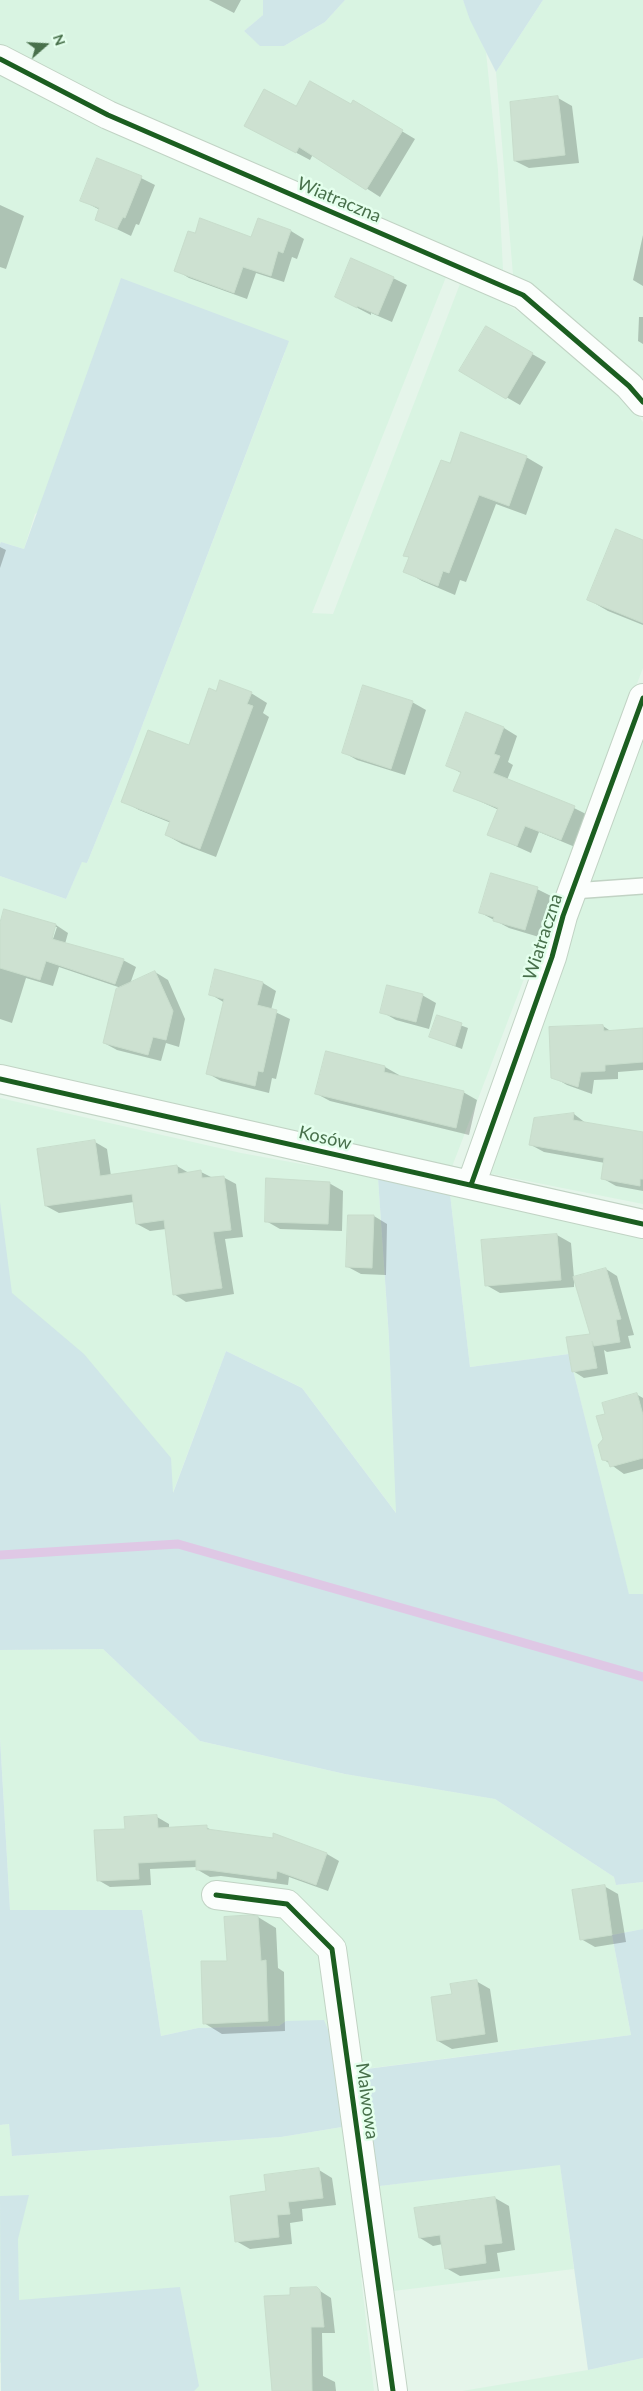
<!DOCTYPE html>
<html>
<head>
<meta charset="utf-8">
<style>
	body { margin:0 }
	#map { position:relative; width:643px; height:2391px; overflow:hidden; background:#e5f5ea; font-family:Lato,sans-serif }
	canvas { display:block }
	.north { position:absolute; left:20px; top:20px; width:50px; height:50px; -webkit-text-stroke:4px #e4ffed; paint-order:stroke; rotate:71deg; font-size:14px; font-weight:700; line-height:20px; text-align:center; color:#48704b }
	.north::after { content:''; display:block; margin:auto; width:18px; height:22px; background:#48704b; clip-path:polygon(50% 0,100% 100%,50% 72%,0 100%) }
</style>
</head>
<body>
<div id="map">
<canvas width="643" height="2391"></canvas>
<div class="north">N</div>
</div>
<script>
const ctx = document.querySelector('canvas').getContext('2d');
ctx.lineJoin = 'round';
function fill(path, color) {
  ctx.fillStyle = color;
  ctx.fill(path, 'evenodd');
}
function strokePath(path, color, width, dash) {
  ctx.strokeStyle = color;
  ctx.lineWidth = width;
  ctx.lineCap = dash ? 'butt' : 'round';
  ctx.setLineDash(dash || []);
  ctx.stroke(path);
}
function drawText(font, color, halo, rows, align = 'center') {
  ctx.font = font + ' Lato,sans-serif';
  ctx.lineWidth = 5;
  ctx.setLineDash([]);
  ctx.textBaseline = 'middle';
  ctx.strokeStyle = halo;
  ctx.fillStyle = color;
  for (const [text, x, y, turn = 0] of rows) {
    ctx.save();
    ctx.translate(x, y);
    ctx.rotate((+turn || 0) * Math.PI / 180);
    ctx.textAlign = isNaN(turn) ? turn : align;
    if (halo) ctx.strokeText(text, 0, 0);
    ctx.fillText(text, 0, 0);
    ctx.restore();
  }
}
fill(new Path2D(`
	M0 0H263V15L244 31 261 46H284L325 22 345 0H463L486 52 498 170 503 270 310 192 454 257 312 613 333 614 463 276 528 318 555 340 636 412 643 422V668L450 1172 0 1066V876L66 899 82 861 87 863 131 755 285 352 35 514 24 549 1 542 0 544Z
	M543 0H643V385L542 292 513 275 496 72Z
	M643 715V1204L482 1172Z
	M0 1098 241 1153 378 1178 389 1338 397 1514 302 1388 226 1351 172 1495 0 1402Z
	M450 1194 643 1238V1594L629 1595 569 1354 470 1367Z
	M103 1649 200 1741 345 1774 495 1799 614 1877 616 1885 643 1882V1929L612 1935 631 2035 333 2073 329 2032 287 2021 279 2026 198 2028 161 2036 142 1910H10L0 1738V1650Z
	M9 2124 13 2156 281 2137 342 2127 371 2187 560 2164 574 2269 385 2292 361 2277 374 2391H19L0 2362V2125Z
	M643 2358V2391H462L588 2370Z`), '#d9f4e2');
fill(new Path2D(`
	M263 0H345L325 22 284 46H260L244 31 263 15Z
	M463 0H543L496 72 470 20Z
	M121 278 289 341 131 755 87 863 82 862 66 899 0 876V544L1 542 24 549Z
	M378 1178 450 1194 470 1367 569 1354 629 1594H643V1882L616 1885 614 1877 495 1799 345 1774 200 1741 103 1649 0 1650V1202L12 1293 84 1354 171 1458 173 1493 226 1351 302 1388 396 1513 389 1338Z
	M0 1738 10 1910H142L161 2036 198 2028 279 2026 286 2021 324 2020 329 2032 342 2127 281 2137 12 2156 9 2124 0 2125Z
	M643 1929V2358L588 2370 560 2165 371 2187 359 2070 631 2035 612 1935Z
	M29 2195 18 2239 19 2300 180 2287 199 2386 194 2391H1L0 2196Z`), '#d0e6e8');
fill(new Path2D(`
	M209 0H241L234 13Z
	M558 98 572 106 579 163 529 168 515 161Z
	M353 102 415 139 380 197 313 154 310 160 259 133 296 107 351 105Z
	M141 178 155 185 139 225 136 224 131 236 96 219 100 210 81 200Z
	M0 205 24 216 6 269 0 267Z
	M259 220 291 231 304 239 297 259 292 257 284 282 256 273 247 299 189 278 176 270 252 239Z
	M643 235V286L633 280Z
	M393 278 407 285 392 322 371 313V315L350 304Z
	M639 317H643V344L638 341Z
	M486 327 546 362 520 405 461 371Z
	M526 457 543 467 526 515 496 504 466 582 460 580 455 595 422 581 405 571 410 558 405 555 450 464Z
	M643 542V625L608 611 589 600Z
	M0 547 6 550 0 568Z
	M217 692 251 693 267 703 263 713 269 717 216 857 182 844 166 835 171 823 139 810 122 801 189 747Z
	M412 702 426 710 405 775 357 760 343 752Z
	M466 714 504 728 517 736 508 762 513 765 507 780 574 808 588 815 575 847 539 832 531 853 489 834 499 810 455 790 461 773 447 765Z
	M537 889 551 896 539 937 509 928 481 913Z
	M56 925 68 933 65 944 123 960 136 967 130 984 155 972 168 980 185 1019 179 1047 166 1043 161 1061 117 1050 104 1043 121 988 59 967 53 986 26 978 12 1023 0 1019V928ZM54 927H57L51 945H49Z
	M216 971 263 983 276 991 271 1010 290 1019 276 1079 272 1078 269 1093 221 1081 207 1073 225 1003 210 994Z
	M422 995 436 1003 429 1029 396 1020 382 1012Z
	M438 1017 468 1028 462 1049 431 1037Z
	M603 1026 612 1032 643 1029V1070L618 1072V1079L594 1080 592 1094 567 1085 553 1077Z
	M327 1053 385 1067 399 1075 398 1077 463 1092 477 1100 469 1135 330 1101 317 1094Z
	M574 1114 587 1124 643 1133V1191L616 1186 602 1178 605 1163 544 1152 531 1145 535 1119Z
	M95 1142 107 1149 111 1176 177 1166 189 1173 201 1172 213 1178 223 1177 236 1184 243 1237 225 1239 234 1294 186 1302 174 1294 166 1229 150 1231 137 1224 134 1202 59 1213 46 1206Z
	M329 1183 343 1191 342 1231 280 1229 266 1221Z
	M374 1216 387 1224 386 1275 361 1274 348 1267Z
	M557 1235 571 1243 574 1278 606 1269 617 1276 634 1335 628 1336 631 1348 607 1352 604 1350 608 1374 584 1378 573 1371 592 1335 574 1279V1287L500 1293 486 1285Z
	M636 1394 643 1398V1469L624 1474 603 1459 606 1415Z
	M157 1817 169 1824V1829L206 1827 213 1831 274 1839V1834L327 1854 339 1861 328 1891 289 1877 288 1885 221 1876 210 1877 198 1870 197 1867 150 1869 151 1885 110 1887 98 1880 126 1830Z
	M604 1886 618 1894 626 1942 595 1947 581 1939Z
	M258 1917 276 1928 278 1968 284 1972 285 2031 222 2034 204 2023 228 1962Z
	M476 1981 490 1989 498 2042 452 2049 438 2041 453 1995Z
	M319 2170 332 2178 336 2205 302 2209 303 2221 290 2223 292 2244 250 2249 236 2241 267 2192Z
	M495 2198 509 2206 515 2250 497 2253 500 2271 460 2276 446 2268 443 2244 433 2246 420 2238 416 2209Z
	M317 2289 331 2298 335 2333H322L323 2376 335 2382 336 2391H273L292 2296Z`), '#0003');
strokePath(new Path2D(`
	M0 1555 178 1544 643 1677`), '#dfc8e5', 9);
const building = new Path2D(`
	M310 81 351 104 353 100 403 130 366 190 299 147 296 153 244 126 264 89 296 106Z
	M558 96 565 155 514 161 510 102Z
	M97 158 142 176 125 218 123 217 117 229 95 220 99 208 80 201Z
	M200 218 251 237 258 218 291 230 283 253 278 251 271 276 243 267 234 293 174 271 188 231 195 233Z
	M351 258 394 277 378 315 357 306V308L335 297Z
	M486 326 533 353 506 399 459 371Z
	M461 432 527 456 509 506 479 495 449 573 443 571 438 586 403 572 409 557 403 556 441 460 450 463Z
	M616 529 643 540V623L587 600Z
	M220 680 252 692 247 704 253 706 200 849 165 835 170 821 121 802 148 730 189 745 209 688 216 691Z
	M363 685 413 701 391 769 342 753Z
	M466 712 504 727 494 754 500 756 493 773 575 806 561 840 525 826 517 846 487 835 498 808 453 791 461 772 446 766Z
	M491 873 538 887 525 930 493 921 494 917 479 913Z
	M4 909 56 924 52 939 124 959 115 984 46 961 40 980 0 968V923Z
	M215 969 263 982 257 1005 277 1010 263 1072 258 1071 255 1086 206 1074 224 999 209 995Z
	M155 971 173 1011 166 1040 153 1037 148 1055 103 1043 116 989Z
	M387 985 423 994 416 1022 380 1013Z
	M437 1015 462 1023 455 1046 429 1037Z
	M603 1025 604 1031 643 1028V1062L605 1065V1071L581 1072 578 1087 551 1078 549 1027Z
	M326 1051 385 1066 384 1072 464 1091 456 1128 315 1094Z
	M574 1113 573 1120 643 1132V1179H640V1186L601 1179 604 1158 529 1145 534 1118Z
	M95 1140 100 1176 177 1165 178 1174 201 1170 202 1178 224 1176 231 1230 213 1232 222 1288 173 1295 164 1220 136 1224 132 1194 45 1206 37 1149Z
	M266 1178 330 1182 328 1224 265 1222Z
	M348 1215H374L372 1268 346 1267Z
	M557 1234 561 1280 485 1286 481 1240Z
	M606 1268 621 1319 616 1320 620 1342 594 1346 592 1341 597 1368 572 1372 566 1337 590 1334 573 1277Z
	M637 1393 643 1415V1458L610 1467 608 1461 602 1460 598 1445 603 1439 596 1416 605 1414 602 1403Z
	M157 1815 158 1828 207 1825V1829L273 1838V1833L327 1853 316 1885 277 1871 276 1879 208 1870H196V1860L138 1863 139 1879 97 1881 94 1830 125 1829 124 1817Z
	M605 1885 612 1935 580 1940 572 1890Z
	M250 1915 258 1916 261 1961 266 1960 268 2021 203 2024 201 1961H227L224 1917Z
	M477 1980 485 2034 437 2041 431 1997 452 1994 450 1984Z
	M319 2168 323 2198 288 2202 290 2214 277 2215 279 2237 235 2242 230 2196 266 2191 264 2175Z
	M495 2197 502 2243 484 2245 486 2263 445 2269 440 2235 419 2238 414 2208Z
	M317 2287 320 2290 324 2327H311L312 2391H272L264 2296 290 2295V2288Z`);
fill(building, '#cde1d1');
strokePath(building, '#c8ddcc', 1);
const lane = new Path2D(`
	M573 891 643 886`);
const street = new Path2D(`
	M0 59 108 115 523 295 629 386 643 402
	M0 1079 643 1224
	M471 1185 552 957 563 916 643 698
	M216 1895 287 1904 332 1949 393 2391`);
strokePath(lane, '#c1d3c4', 18);
strokePath(street, '#c1d3c4', 30);
strokePath(lane, '#fbfefc', 15);
strokePath(street, '#fbfefc', 28);
strokePath(new Path2D(`
	M0 59 108 115 523 295 629 386 643 402
	M0 1079 643 1224
	M471 1185 552 957 563 916 643 698
	M216 1895 287 1904 332 1949 393 2391`), '#1b5e20', 5);
drawText('18px', '#48704b', '#e4ffed', [
	["Wiatraczna",339,200,23],
	["Wiatraczna",543,937,-72],
	["Kosów",325,1138,13],
	["Malwowa",367,2101,82]
]);
</script>
</body>
</html>
